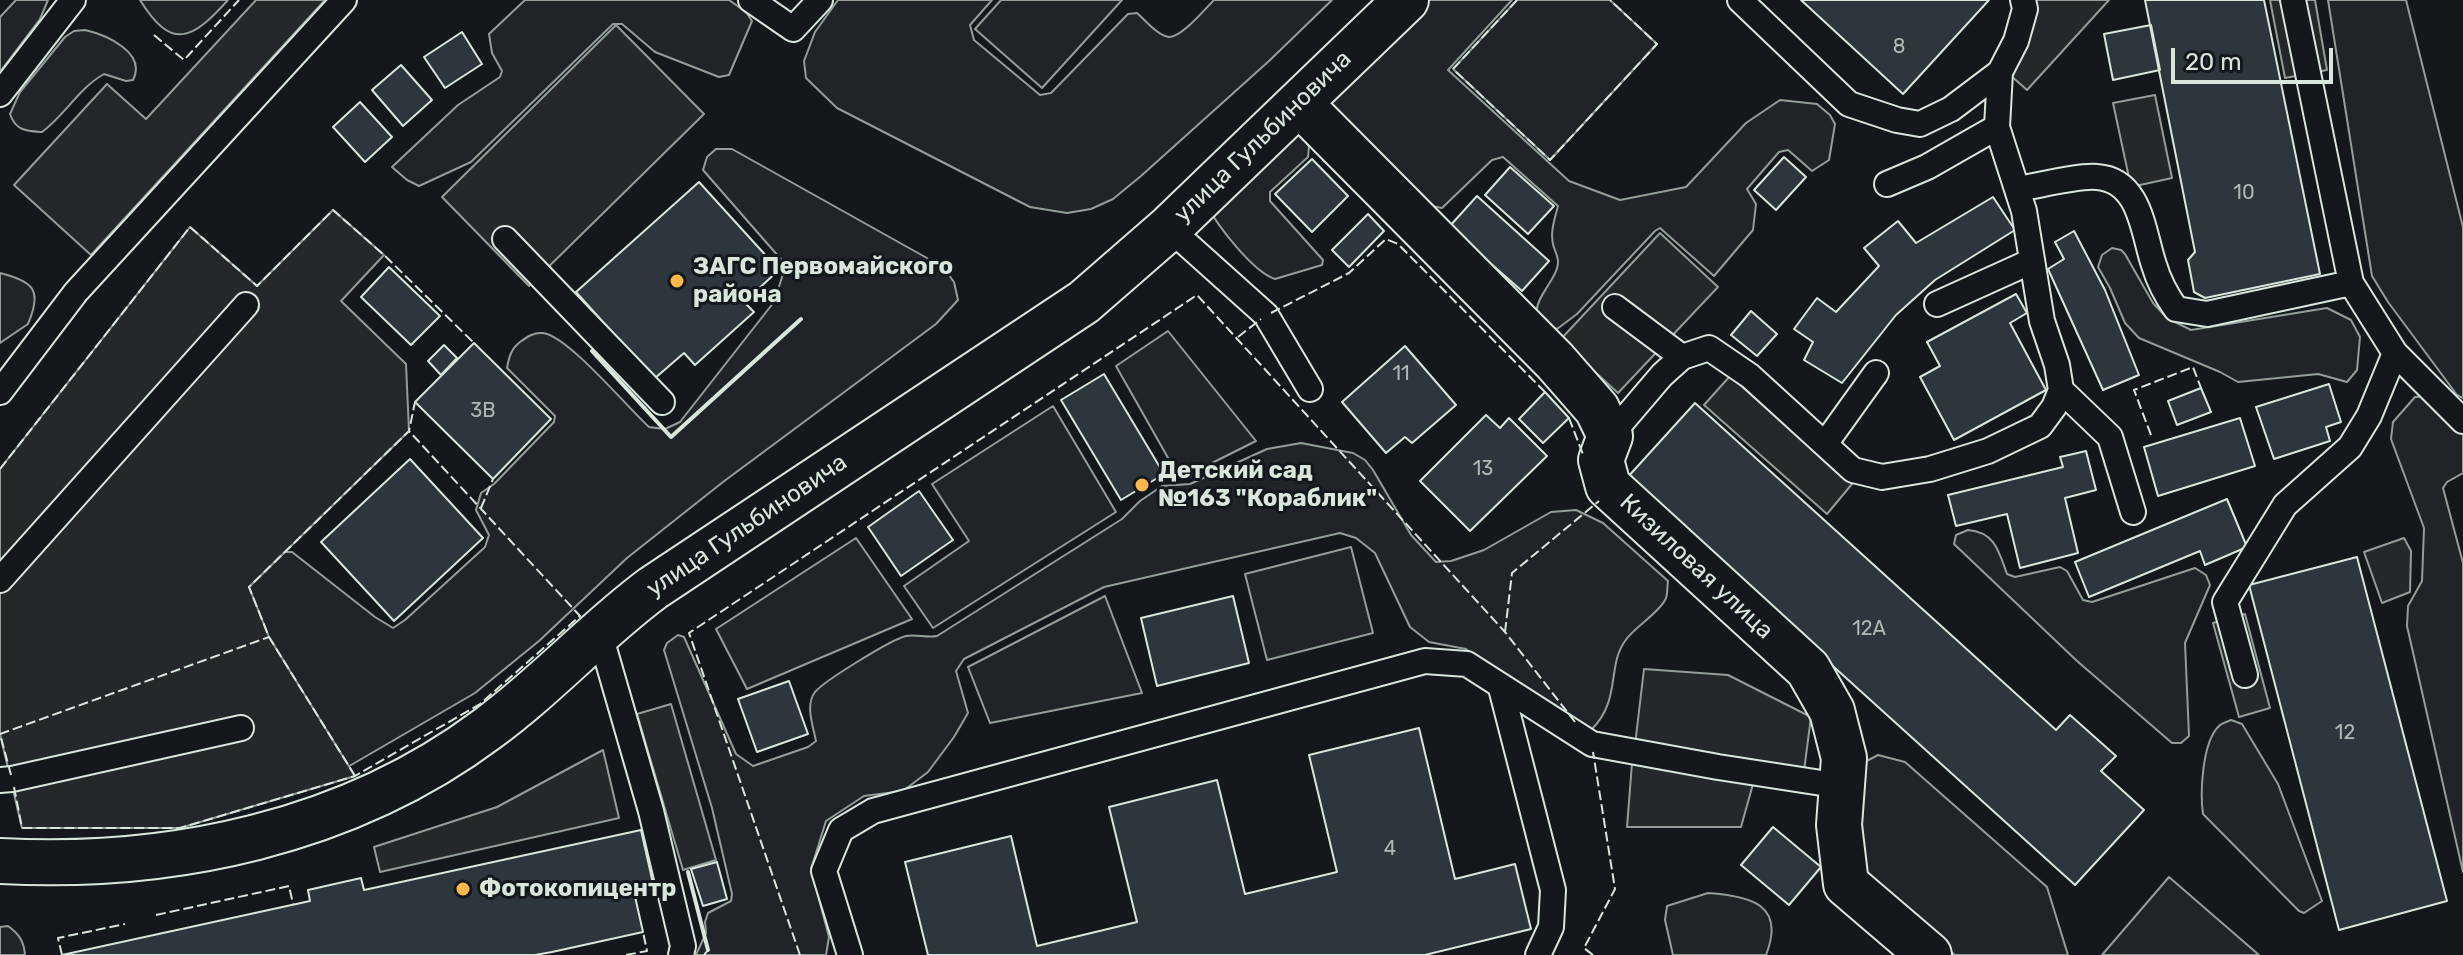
<!DOCTYPE html>
<html>
<head>
<meta charset="utf-8">
<style>
	body { margin:0 }
	#map { position:relative; width:2463px; height:955px; overflow:hidden; background:#14181c; font-family:Rubik,sans-serif }
	canvas { display:block }
	.scale { position:absolute; left:2171px; top:48px; width:162px; height:36px; box-sizing:border-box; border:4px solid #d8e6dc; border-top:0; padding-left:10px; font-size:24px; line-height:28px; white-space:nowrap; color:#d8e6dc; -webkit-text-stroke:6px #14181c; paint-order:stroke }
</style>
</head>
<body>
<div id="map">
<canvas width="2463" height="955"></canvas>
<div class="scale">20 m</div>
</div>
<script>
const ctx = document.querySelector('canvas').getContext('2d');
ctx.lineJoin = 'round';
function fill(path, color) {
  ctx.fillStyle = color;
  ctx.fill(path, 'evenodd');
}
function strokePath(path, color, width, dash) {
  ctx.strokeStyle = color;
  ctx.lineWidth = width;
  ctx.lineCap = dash ? 'butt' : 'round';
  ctx.setLineDash(dash || []);
  ctx.stroke(path);
}
function drawText(font, color, halo, rows, align = 'center') {
  ctx.font = font + ' Rubik,sans-serif';
  ctx.lineWidth = 6;
  ctx.setLineDash([]);
  ctx.textBaseline = 'middle';
  ctx.strokeStyle = halo;
  ctx.fillStyle = color;
  for (const [text, x, y, turn = 0] of rows) {
    ctx.save();
    ctx.translate(x, y);
    ctx.rotate((+turn || 0) * Math.PI / 180);
    ctx.textAlign = isNaN(turn) ? turn : align;
    if (halo) ctx.strokeText(text, 0, 0);
    ctx.fillText(text, 0, 0);
    ctx.restore();
  }
}
const green = new Path2D(`
	M16 0H48L40 19 0 72V17Z
	M140 0H228C193 39 172 52 140 0Z
	M525 0H729L746 12 752 21 729 75 719 77 655 52 622 24H613L471 162 419 186 407 180 392 167 458 105 500 77 502 71 492 53 489 34Z
	M838 0H992L970 25 974 40 1040 95 1051 93 1128 14 1137 13C1145 20 1157 35 1169 37 1181 38 1205 9 1214 0H1332L1269 61 1141 176 1113 199 1091 209 1067 213 1030 207 837 108 806 78 804 61 815 32Z
	M1001 0H1122L1042 88 975 29Z
	M1397 0H1512L1448 70 1569 181 1620 200 1686 187 1746 123 1780 100 1817 104 1830 115 1835 124 1829 160 1812 171 1788 150 1779 152 1747 189 1756 204 1753 230 1714 276 1660 228 1655 231 1577 314 1557 329C1511 314 1558 285 1558 262 1558 255 1554 250 1553 244 1550 231 1555 218 1558 206L1503 157 1492 160 1442 208 1432 206 1324 100Z
	M1517 0H1610L1657 44 1550 160 1453 69Z
	M2328 0H2406L2463 227V398L2457 395 2388 302 2372 276Z
	M85 30C107 35 147 53 133 80L126 81 104 74C79 88 65 115 42 132 26 131 16 131 10 114L20 92 65 37 74 31Z
	M1293 125 1309 146 1308 157 1270 192V201L1323 260 1322 265 1275 279C1253 272 1218 226 1207 206Z
	M716 149H732L943 267 954 282 958 300 936 324 723 482 627 558 539 641 475 693 339 772 212 551 292 552 375 617 393 628 405 620 485 547 489 535 476 510 481 493 494 484 554 422 555 416 507 368C509 357 511 349 520 342 527 337 534 332 543 333 568 336 627 407 649 427L665 429 680 422 774 302 786 265 703 170 707 157Z
	M2112 248 2121 250 2125 254 2153 303 2167 318 2191 330 2327 308 2351 320 2360 337 2357 370 2347 382 2318 374 2238 382 2220 372 2139 338 2125 323 2110 288 2098 267 2102 255Z
	M0 273C33 282 43 289 28 324L0 343Z
	M1168 331 1256 441 1180 479 1116 366Z
	M2427 396 2463 428V473L2447 482 2443 488 2463 563V872L2407 626 2408 606 2422 581 2424 528 2391 439 2393 422 2415 397Z
	M1053 406 1116 512 933 628 904 586 969 541 932 484Z
	M1301 443 1353 453 1365 460 1373 470 1411 535 1436 562 1451 561 1484 550 1551 512 1576 510 1603 523 1668 581C1667 587 1668 596 1665 600 1658 614 1634 627 1625 641 1607 666 1621 700 1592 729H1577L1466 649 1429 642 1410 627 1375 553 1356 538 1340 533 1104 587 964 659 956 671 968 713 954 737 928 772 903 791 864 796 826 821 811 869 829 937 826 955H696L706 933 705 922 708 913 731 901 732 894 712 808 664 650 667 643 678 635 684 637 736 754 753 766 808 747 816 741C813 726 805 705 815 692 824 681 892 639 906 636 916 634 927 638 937 636L1122 519 1140 501 1162 486 1190 484 1267 449Z
	M1968 530C1995 532 1999 552 2007 574L2015 577 2060 567 2067 571 2083 600 2092 602 2195 568 2206 575 2210 585 2185 643 2189 736 2181 743H2172L2077 661 1954 544 1956 535Z
	M856 538 912 619 747 689 716 629Z
	M1351 547 1373 633 1267 660 1245 574Z
	M1105 596 1142 693 990 723 968 667Z
	M2231 720 2242 724 2278 784 2322 901 2304 913 2299 911 2203 814C2200 793 2202 742 2219 726 2222 723 2227 722 2231 720Z
	M1878 755 1905 762 2047 887 2068 955H1955L1864 877 1856 849 1863 763Z
	M2169 877 2259 955H2102Z
	M1708 893C1750 896 1786 904 1766 955H1673L1665 920 1667 906Z
	M8 926C19 934 24 941 25 955H0V927Z`);
fill(green, '#202428');
strokePath(green, '#939e99', 2);
const parking = new Path2D(`
	M256 0H325L91 255 14 185 107 84 146 119Z
	M2034 0H2109L2027 90 2010 75Z
	M2270 0H2315L2327 70 2285 78Z
	M616 25 704 114 529 286 442 197Z
	M2155 95 2172 178 2131 187 2113 103Z
	M333 210 384 255 341 301 406 364 409 431 249 587 269 637 355 776 180 828H22L0 734V469L190 227 257 286Z
	M1660 233 1718 287 1618 393 1560 340Z
	M1730 376 1852 484 1827 514 1704 405Z
	M2404 538 2411 551 2410 592 2382 603 2364 552Z
	M2245 614 2270 708 2239 717 2213 623Z
	M1644 669 1728 675 1811 717 1804 771 1635 745Z
	M671 704 716 860 683 870 637 714Z
	M603 750 619 818 380 872 374 847 497 807Z
	M1632 763 1753 784 1741 827H1627Z`);
fill(parking, '#24282b');
strokePath(parking, '#939e99', 2);
const building = new Path2D(`
	M1801 0H1989L1903 94Z
	M2145 0H2264L2320 274 2205 298 2194 292 2188 260 2195 252Z
	M2151 25 2160 70 2113 80 2104 34Z
	M462 32 482 64 445 88 424 57Z
	M401 65 432 100 403 126 372 90Z
	M360 102 392 137 365 162 333 127Z
	M1784 157 1806 177 1776 210 1754 190Z
	M1312 159 1348 196 1312 232 1275 194Z
	M1510 167 1554 206 1528 234 1485 195Z
	M699 182 779 270 744 302 754 312 695 365 684 353 654 379 576 292Z
	M1477 196 1549 261 1522 291 1449 227Z
	M1993 197 2015 230 1935 280 1896 315 1842 383 1804 360 1813 342 1794 329 1817 298 1836 312 1879 266 1864 248 1898 221 1916 243Z
	M1368 214 1384 231 1349 267 1332 250Z
	M2074 231 2105 290 2139 375 2103 390 2048 269 2064 259 2055 242Z
	M389 267 440 316 411 345 361 297Z
	M2016 294 2027 313 2010 323 2046 390 1954 440 1920 377 1940 366 1927 342Z
	M1751 311 1777 334 1757 356 1731 335Z
	M474 343 551 419 493 479 415 402Z
	M444 345 457 358 441 375 428 361Z
	M1405 346 1456 405 1412 443 1405 437 1386 453 1342 402Z
	M1104 374 1164 474 1121 500 1061 400Z
	M2329 384 2341 422 2326 427 2330 441 2274 459 2256 407Z
	M2201 388 2211 412 2177 425 2168 401Z
	M1545 392 1569 418 1543 443 1519 419Z
	M1695 403 2056 730 2070 715 2116 756 2101 771 2144 810 2075 885 1626 479Z
	M1486 415 1500 428 1509 418 1547 456 1470 531 1420 481Z
	M2240 418 2255 466 2158 496 2144 447Z
	M2086 451 2096 490 2065 498 2078 553 2020 568 2007 514 1956 526 1948 495 2063 467 2060 457Z
	M410 459 483 538 394 621 321 542Z
	M919 491 953 540 901 576 868 527Z
	M2227 499 2247 547 2205 565 2200 551 2089 597 2075 562Z
	M2357 557 2447 901 2339 930 2249 585Z
	M1233 596 1249 663 1157 686 1141 618Z
	M789 681 808 734 757 752 738 699Z
	M1419 728 1455 879 1515 864 1531 929 1425 955H928L905 862 1011 836 1037 946 1137 922 1109 807 1217 780 1245 894 1337 872 1309 755Z
	M1773 827 1821 867 1789 905 1741 865Z
	M641 830 654 888 634 892 643 932 552 952 535 955H62L310 901 308 890 361 878 364 890Z
	M717 862 727 899 703 906 691 869Z`);
fill(building, '#2c363c');
strokePath(building, '#d8e6dc', 2);
const lane = new Path2D(`
	M751 0 793 29 820 0
	M1740 0 1849 104 1897 120 1920 124 1951 109 2000 72 2016 41 2025 9 2023 0
	M2293 0 2351 283
	M0 94 73 0
	M1887 184 1927 167 1997 127
	M2017 189C2037 186 2079 175 2097 177 2141 180 2143 233 2154 265 2159 282 2166 295 2176 309L2207 314 2351 283 2395 353 2463 421
	M1169 228 1266 315 1310 389
	M505 239 662 402
	M1937 304 2032 261
	M1615 307 1682 357
	M2061 390 2110 437 2133 512
	M0 392 76 292 344 0
	M1610 436 1662 375 1682 357 1709 348 1750 376 1853 470 1882 477 1930 469 1988 451 2040 426 2054 407 2061 390 2057 365 2042 321 2024 211 1997 127 2000 72
	M1825 444 1876 373
	M0 580 246 305
	M599 631 651 811 683 946 681 955
	M2245 675 2225 602 2285 505 2350 447 2369 416 2395 353
	M1501 688 1553 890 1551 927 1538 955
	M0 780 12 779 241 728
	M850 955 824 871 841 830 873 811 1425 661 1467 664 1592 744 1718 767 1841 786`);
const street = new Path2D(`
	M1299 103 1555 361 1597 409 1610 436 1601 460 1608 486 1808 669 1832 711 1844 758 1839 825 1846 884 1929 955
	M0 861C171 870 348 833 487 729 546 686 595 631 653 588L1084 302 1169 228 1406 0`);
strokePath(lane, '#d8e6dc', 28);
strokePath(street, '#d8e6dc', 48);
strokePath(lane, '#14181c', 24);
strokePath(street, '#14181c', 44);
strokePath(new Path2D(`
	M1517 0 1453 69 1550 160 1657 44 1610 0
	M154 35 184 60 239 0
	M1271 313 1349 273 1386 239 1398 244 1545 392
	M1238 337 1261 319
	M1569 418 1584 457
	M2151 435 2134 390 2193 367 2201 388
	M0 469 190 227 257 286 333 210 384 255 474 343
	M481 508 493 479
	M1505 632 1512 573 1599 501
	M11 775 0 734 269 637
	M355 776 269 637 249 587 409 431 415 402
	M14 787 22 828H180L355 776 480 704 580 616 409 431
	M156 915 289 886 293 904
	M62 955 58 938 125 924
	M626 955 647 951 643 932
	M704 955 708 950
	M800 955 689 633 1197 295 1505 632 1575 722
	M1593 955 1584 948 1615 889 1593 752`), '#d8e6dc', 2, [10, 4]);
strokePath(new Path2D(`
	M592 351 671 437 801 319
	M688 872 708 950`), '#d8e6dc', 4);
for (const [x, y, r, color] of [
	[677,281,8,"#ffb74d"],
	[1142,485,8,"#ffb74d"],
	[463,889,8,"#ffb74d"]
]) {
  const dot = new Path2D();
  dot.arc(x, y, r, 0, 2 * Math.PI);
  ctx.fillStyle = color;
  ctx.fill(dot);
  strokePath(dot, '#14181c', 3);
}
drawText('20px', '#adbab4', null, [
	["8",1899,47],
	["10",2244,193],
	["11",1401,374],
	["3В",483,411],
	["13",1483,469],
	["12А",1869,629],
	["12",2345,733],
	["4",1390,849]
]);
drawText('24px', '#d8e6dc', '#14181c', [
	["улица Гульбиновича",1263,137,-44],
	["улица Гульбиновича",747,526,-34],
	["Кизиловая улица",1696,567,43]
]);
drawText('bold 24px', '#d8e6dc', '#14181c', [
	["ЗАГС Первомайского",693,267],
	["района",693,295],
	["Детский сад",1158,471],
	["№163 \"Кораблик\"",1158,499],
	["Фотокопицентр",479,889]
], 'left');
</script>
</body>
</html>
